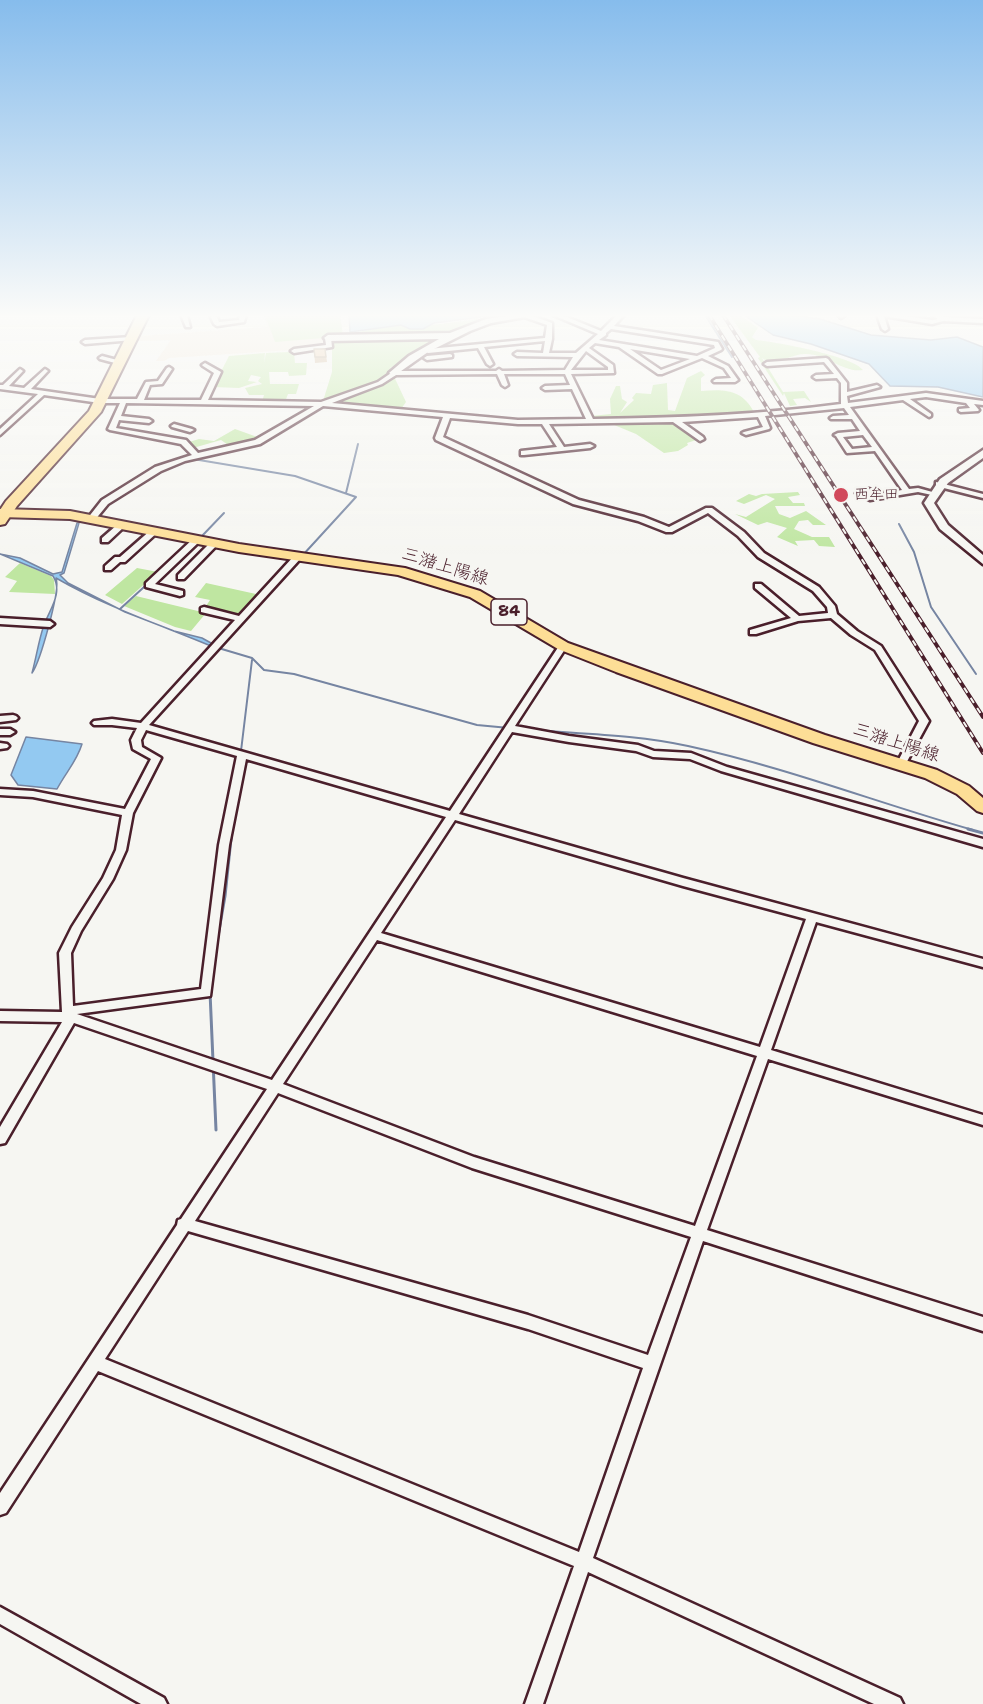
<!DOCTYPE html>
<html>
<head>
<meta charset="utf-8">
<style>
	body { margin:0 }
	canvas { display:block; background:#f6f6f2 }
</style>
</head>
<body>
<canvas width="983" height="1704"></canvas>
<script>
const ctx = document.querySelector('canvas').getContext('2d');
ctx.lineJoin = 'round';
function fill(path, color) {
  ctx.fillStyle = color;
  ctx.fill(path, 'evenodd');
}
function strokePath(path, color, width, dash) {
  ctx.strokeStyle = color;
  ctx.lineWidth = width;
  ctx.lineCap = dash ? 'butt' : 'round';
  ctx.setLineDash(dash || []);
  ctx.stroke(path);
}
function drawText(font, color, halo, rows, align = 'center') {
  ctx.font = font + ' "Shantell Sans","Klee One",sans-serif';
  ctx.lineWidth = 5;
  ctx.setLineDash([]);
  ctx.textBaseline = 'middle';
  ctx.strokeStyle = halo;
  ctx.fillStyle = color;
  for (const [text, x, y, turn = 0] of rows) {
    ctx.save();
    ctx.translate(x, y);
    ctx.rotate((+turn || 0) * Math.PI / 180);
    ctx.textAlign = isNaN(turn) ? turn : align;
    if (halo) ctx.strokeText(text, 0, 0);
    ctx.fillText(text, 0, 0);
    ctx.restore();
  }
}
fill(new Path2D(`
	M264 315H340L343 336 323 337 325 346 322 348 169 358 164 361H156L171 340 137 341 139 336 267 327Z`), '#f2e6d7');
fill(new Path2D(`
	M265 315H340L343 335 409 322 432 325 511 315 470 323 390 368 406 402 401 409 323 401 332 372V339L335 337 275 342Z
	M729 315H740L758 328 752 337 756 340C776 342 853 356 863 370 843 373 825 353 805 354 789 354 776 368 762 358L783 392 804 391 811 402 805 398 793 399 797 405 790 406 784 393 783 396 758 358 760 357Z
	M289 352 294 353 295 363H307L306 375 289 376 288 372H269L270 384H299L296 394H288L285 402H262L264 395H249L245 388 262 384 258 381 261 377 251 375 248 381 257 382 239 388 213 387 229 356 265 353 264 363 266 353Z
	M701 371 705 375 701 378V391C724 389 742 389 754 412L687 417 593 419 591 416 611 414 610 399 616 386H620L622 399 627 402 620 413 634 400 632 398 636 393 651 394 653 385 667 383 668 410 675 411 687 378Z
	M674 421 696 440 687 443 688 445 678 451 664 453 636 434 607 422Z
	M235 429 260 438 231 447 221 440 193 448 189 442 199 439 214 441Z
	M798 492 800 495 788 497 793 503H804L805 506H775L779 514 790 518 806 511 826 525H813L808 520 799 521 794 529 812 537H829L835 547 819 546 814 540 795 541 798 546 777 537 787 528 767 522 758 525 735 514 746 517 775 499 766 495 744 504 736 501 749 494 756 496 762 494Z
	M20 563 51 576 54 580 55 594 9 592 17 581 5 577Z
	M137 568 158 572 122 604 105 595Z
	M206 583 256 594 238 616 204 609 210 600 195 597Z
	M136 596 206 613 191 631 175 627 124 606Z`), '#bfe6a1');
const water = new Path2D(`
	M349 315H496L434 323 423 329H410L401 325 350 332Z
	M744 315H789L820 319 871 335 931 340 957 337 983 347V397L938 387 890 386 869 364 811 344 773 335Z
	M77 523H79L64 573 60 575 68 583 125 612 174 631 202 638 220 648 218 649C164 626 108 608 56 578 61 589 40 662 32 673 36 658 39 640 43 628 48 611 64 594 53 576L0 554 20 558 53 574 62 572Z
	M26 737 82 744C77 761 66 772 57 789L18 785 11 775Z`);
fill(water, '#93c9f1');
strokePath(water, '#7685a2', 1.5);
strokePath(new Path2D(`
	M705 315 732 357
	M193 459 295 476 356 497 302 556
	M346 493 358 444
	M899 524 914 552 931 607 976 674
	M201 537 224 513
	M120 609 144 587
	M215 647 252 658 264 670 294 674 477 725 509 728
	M534 730C586 734 638 735 688 746 785 767 878 803 973 830
	M241 751 252 660
	M232 830 233 823`), '#7685a2', 2);
strokePath(new Path2D(`
	M968 829 983 833
	M213 965 225 896 232 829
	M210 992 216 1130`), '#7685a2', 3);
const street = new Path2D(`
	M181 315H187L190 327H186Z
	M210 315H216L219 322 239 320 240 315H246L244 322 217 326 214 324Z
	M523 315H530L552 323V339L549 353H576L598 334 553 315H562L601 331 617 315H624L614 326 718 342 722 349 721 350 708 356 728 366 738 380 735 382H714L713 381 716 379 731 378 724 368 702 358 662 374H658L619 347 595 343 589 348 613 365 614 373 571 374 593 419C676 418 759 415 841 404V383L837 378 816 379 813 377 816 375 834 374 824 362 767 366 764 364 767 362 826 358 828 359 847 383V392L877 385 880 387 847 396 848 403 926 393 983 401V405L974 404 979 410 978 411 961 412 959 411V409L970 408 966 403 926 397 910 399 931 414V416L929 417 903 400 850 407 909 489 918 488 936 493 932 495 918 492 870 500 856 493 869 489 879 494 902 490 875 451 847 453 836 436 834 435 838 433 860 431 852 419H831L830 418 833 416 849 415 844 408 765 416 770 428 769 429 746 435 742 433 744 432 763 427 758 417 682 422 703 437 704 439 700 441 673 422 549 424 564 447 590 444 594 446 590 448 524 455H521V451L557 447 542 424H518L450 418 443 437 579 500 644 517 669 527 706 508H712L744 532 764 553 819 587 835 606 837 614 857 631 881 646 929 721 904 767 901 768 896 765 919 721 875 650 851 635 831 618 798 621 756 634H750V630L791 618 755 588V584H761L799 616 828 613 827 607 813 591 758 557 738 536 708 513 672 532H666L638 521 573 504 436 440 435 438 443 417 323 406 260 444 185 461 161 471 108 504 94 521H91L87 519 102 500 155 467 192 455 181 444 110 430 108 429 120 403H100L44 395 0 435V429L38 394 0 389V385H3L20 369 23 371 9 386 24 388 45 369 48 371 47 372 31 389 100 399H137L146 382 158 381 167 368 169 367 172 369 162 384 150 385 144 400H201L214 373 203 366 202 365 205 363 221 372 208 400 321 402 378 382 394 371H496L499 369 502 371 565 370 573 357 517 356 514 354 517 352 543 353 545 341 484 347 493 364 490 366 487 364 478 348 428 353 425 351 428 349 545 338 547 325 524 317ZM611 329 714 345 715 348 697 356 599 340 606 335V333ZM630 349 690 359 661 370ZM586 351 608 367V370H571ZM497 374 502 385 505 387 508 385 504 374H565L570 385 545 386 542 388 545 390 572 389 586 419 518 420 332 403 382 384 396 375ZM126 403 314 406 255 440 198 453 186 440 116 428 119 420 149 423 152 421 149 419 121 416ZM863 435 872 447 852 449 843 437Z
	M838 315H844V316L841 318Z
	M877 315H899L932 320 938 319 932 315H940L944 317 983 319V323L943 321 932 324 884 316 888 329 885 331 882 329Z
	M328 336 331 338 332 347 294 353 291 351 294 349 326 345 325 338Z
	M131 337 134 339 133 340 85 344 82 342 85 340Z
	M450 354 452 355V357L427 360 424 358 427 356Z
	M102 356 117 360 118 361 115 363 100 359 99 358Z
	M174 424 192 429 194 430 190 432 172 427 171 426Z
	M936 482 983 494V498L936 486Z
	M117 525H120L124 527 108 542H102V538Z
	M152 529H155L159 531 125 562H120L111 570H105V566L115 557H120Z
	M194 538H200L201 540 155 584 183 591V595L180 596 146 587V583Z
	M212 541H218L219 543 184 579H178V575Z
	M294 556H300L301 558 149 725 450 811 559 646 563 643 567 646 515 726 569 736 638 745 654 751 691 753 727 767 983 839V847L721 771 690 759 653 757 636 751 569 742 512 732 459 814 683 878 983 959V967L816 922 771 1050 983 1115V1125L768 1059 707 1230 983 1317V1331L703 1241 593 1558 900 1698 903 1704H874L588 1572 543 1704H525L574 1566 98 1371 6 1513 0 1515V1493L177 1225 178 1220 181 1219 267 1089 74 1023 5 1143 0 1144V1127L62 1022 0 1021V1011L62 1012 59 953 72 927 103 878 116 850 122 815 33 797 0 795V789L33 791 125 809 151 759 133 749 131 740 137 728 112 725H94L92 723 94 721 112 719 141 723 235 620 201 612V608L204 607 239 616ZM146 730 237 756 219 845 201 989 73 1006 71 953 81 931 113 879 126 850 133 813 161 758 142 747 141 740ZM246 759 446 817 272 1080 77 1014 210 996 229 845ZM455 820 683 886 806 919 760 1047 381 933ZM377 940 757 1056 695 1226 474 1157 283 1084ZM278 1093 472 1168 691 1237 648 1355 528 1315 195 1221ZM188 1231 528 1329 643 1368 579 1552 105 1359Z
	M0 618 50 621 54 624 50 627 0 624Z
	M13 715 16 716 18 718 16 720 0 722V716Z
	M0 729H10L15 732 10 735H0Z
	M0 743 7 744 9 746 7 748 0 749Z
	M0 1607 164 1698 167 1704H141L0 1624Z`);
const secondary = new Path2D(`
	M512 315H536L491 323 470 331 428 352 394 376 389 373 409 356 439 339 328 341 324 338 328 335 450 333 486 319Z
	M983 450V458L948 483 934 503 948 525 983 555V564L940 529 924 503 940 479Z`);
const primary = new Path2D(`
	M0 509 70 511 239 544 405 568 480 591 568 643 825 735 937 770 969 786 983 798V813L977 811 957 794 925 778 813 743 616 672 558 649 470 597 398 575 239 552 70 519 0 517Z`);
const highway = new Path2D(`
	M137 315H149L101 412 17 506 5 524 0 525V510L6 501 89 411Z`);
strokePath(street, '#4a1f2b', 5);
strokePath(secondary, '#4a1f2b', 5);
strokePath(primary, '#4a1f2b', 4);
strokePath(highway, '#4a1f2b', 4);
fill(street, '#f6f6f2');
fill(secondary, '#f6f6f2');
fill(primary, '#fdde96');
fill(highway, '#fdde96');
const rail = new Path2D(`
	M709 315 983 753
	M723 315 983 717`);
strokePath(rail, '#4a1f2b', 4);
strokePath(rail, '#f6f6f2', 2, [6]);
fill(new Path2D(`
	M314 349H325L327 362 315 363Z`), '#c8a784');
const building = new Path2D(`
	M314 349H325L326 357H315Z`);
fill(building, '#e9c299');
strokePath(building, '#a3886b', 1.5);
const sky = ctx.createLinearGradient(0, 0, 0, 554);
sky.addColorStop(0, '#86bcec');
sky.addColorStop(0.57, '#fbfbf9');
sky.addColorStop(1, '#fbfbf900');
ctx.fillStyle = sky;
ctx.fillRect(0, 0, 983, 554);
for (const [x, y, r, color] of [
	[841,495,8,"#d1495b"]
]) {
  const dot = new Path2D();
  dot.arc(x, y, r, 0, 2 * Math.PI);
  ctx.fillStyle = color;
  ctx.fill(dot);
  strokePath(dot, '#f6f6f2', 2);
}
drawText('15px', '#4a1f2b', '#f6f6f2', [
	["西牟田",854,495]
], 'left');
for (const [x, y, w] of [
	[509,612,36]
]) {
  const box = new Path2D();
  box.roundRect(x - w / 2, y - 13, w, 26, 4.5);
  ctx.fillStyle = '#f6f6f2';
  ctx.fill(box);
  strokePath(box, '#4a1f2b', 1.5);
}
drawText('bold 16px', '#4a1f2b', null, [
	["84",509,612]
]);
drawText('18px', '#4a1f2b', '#f6f6f2', [
	["三潴上陽線",445,567,17],
	["三潴上陽線",896,743,18]
]);
</script>
</body>
</html>
